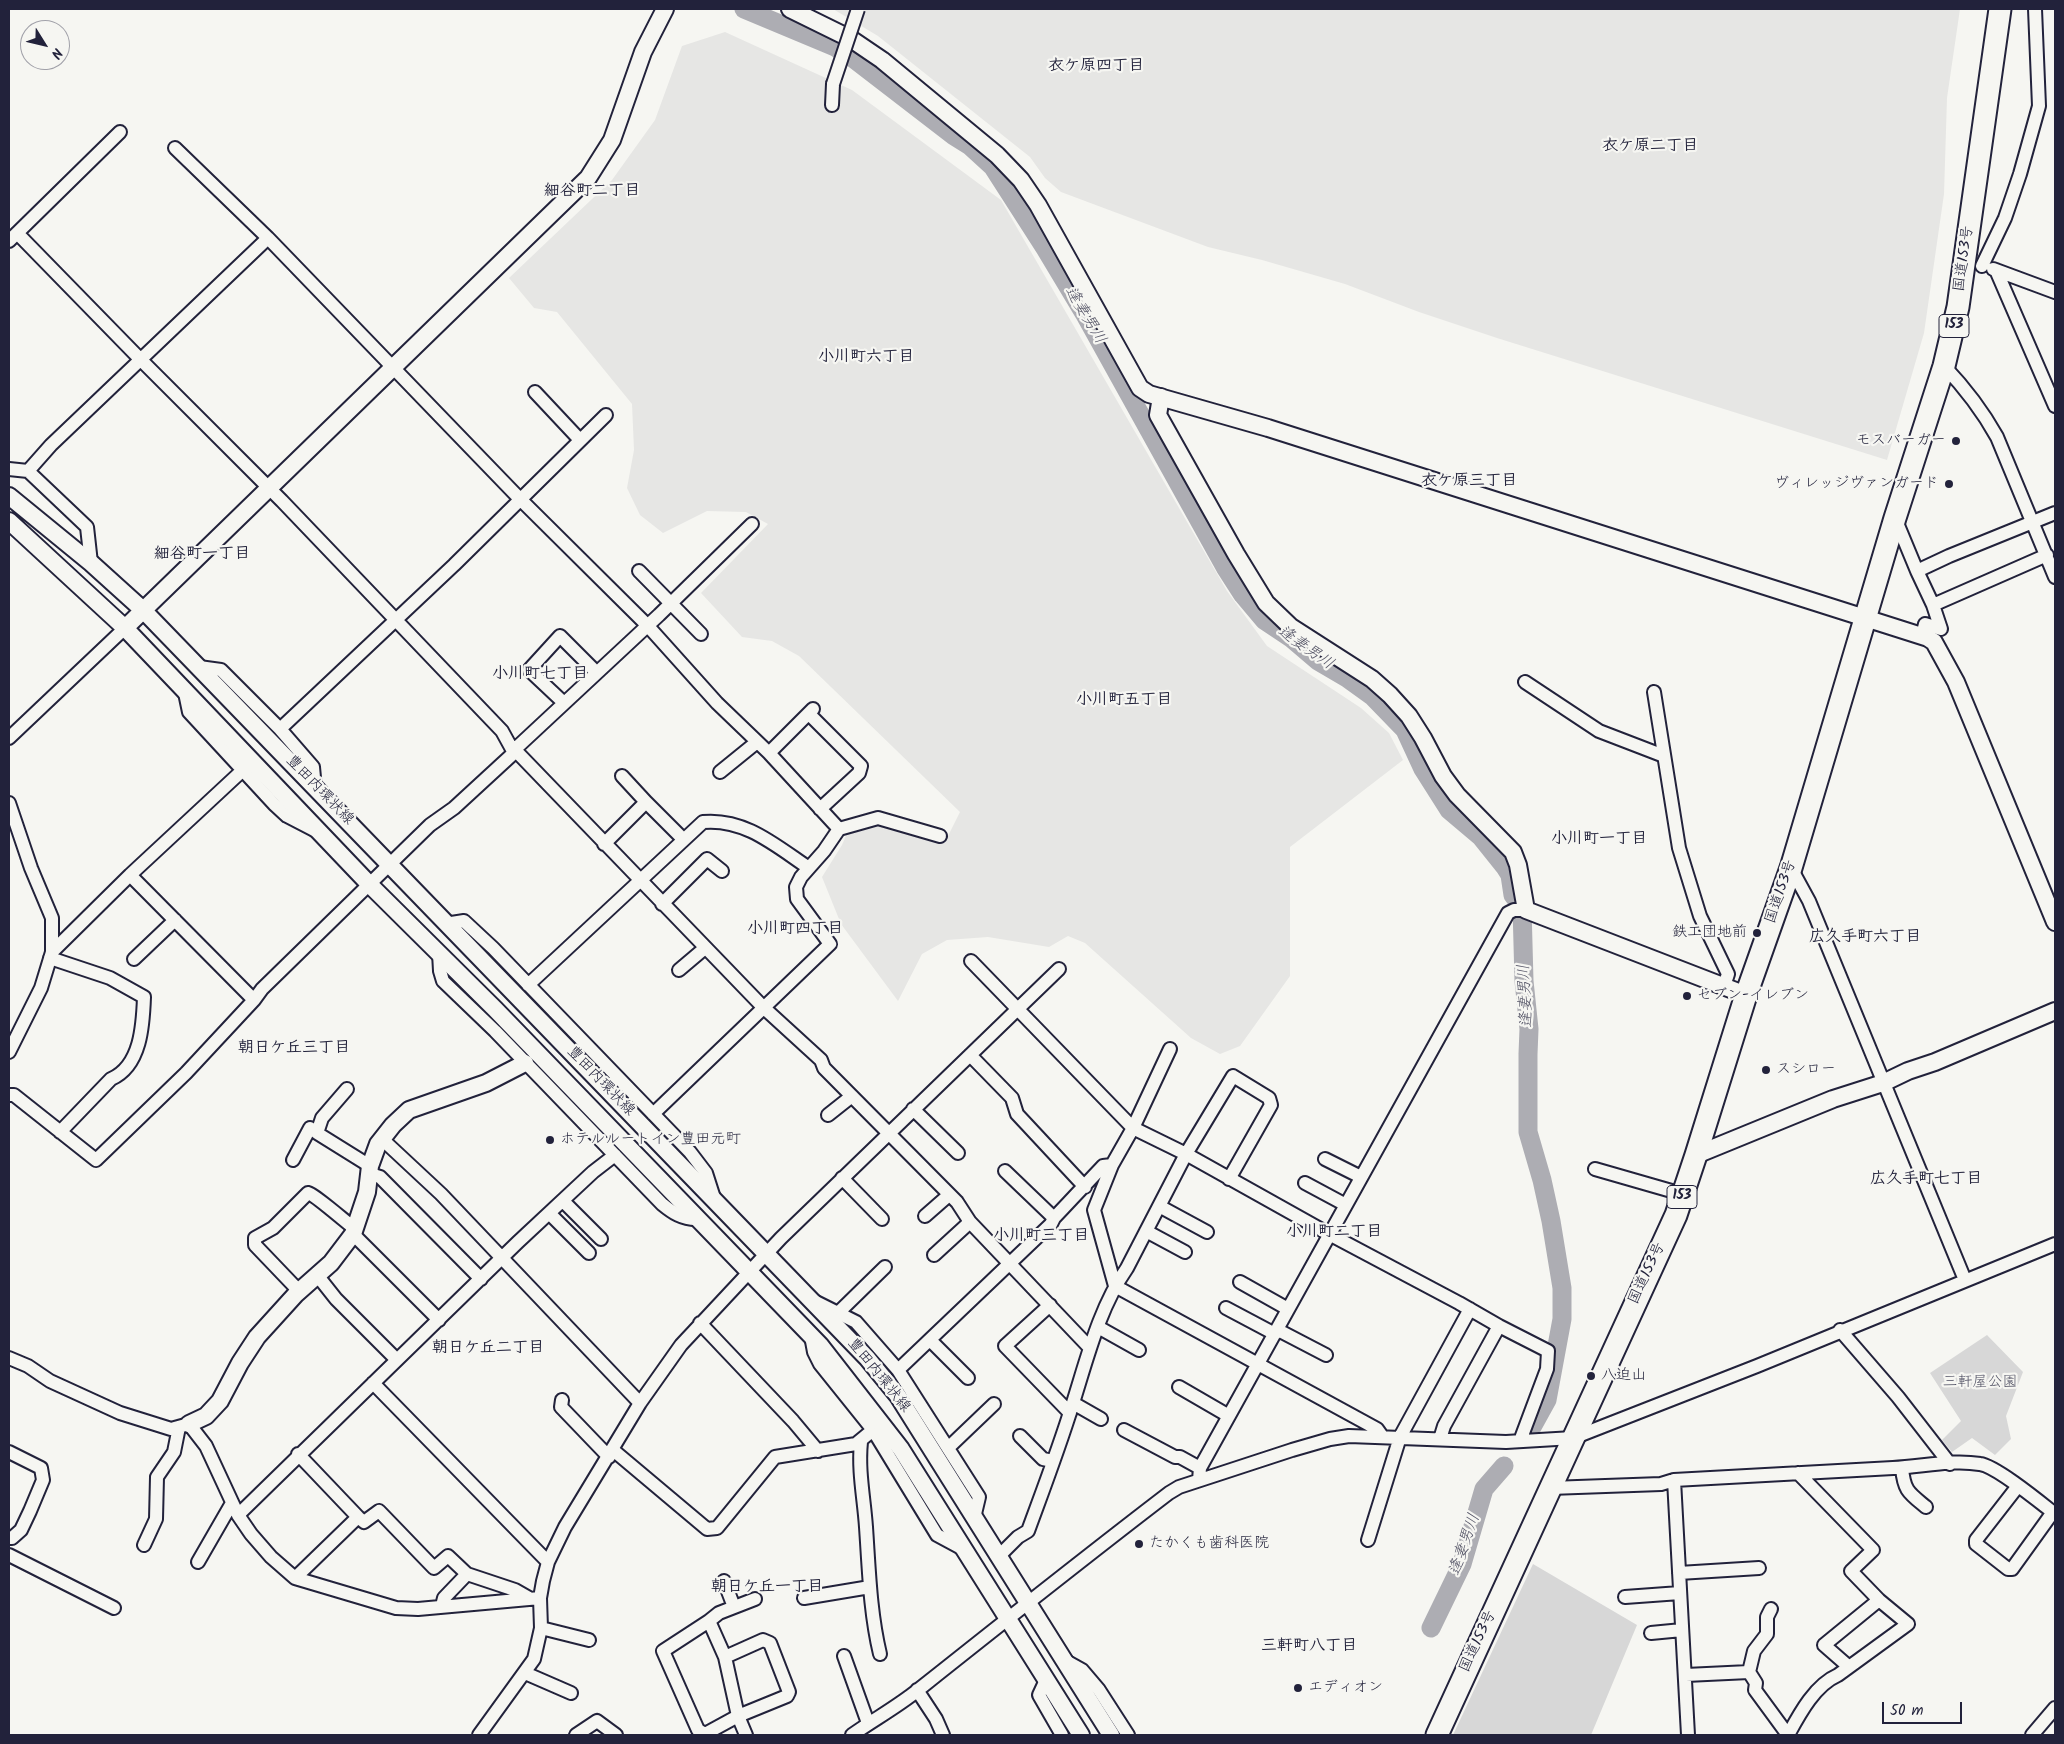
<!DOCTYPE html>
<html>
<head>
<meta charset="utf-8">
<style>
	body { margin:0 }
	#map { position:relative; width:2064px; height:1744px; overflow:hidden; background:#f6f6f2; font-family:Kalam,sans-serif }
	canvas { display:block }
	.frame { position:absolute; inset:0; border:10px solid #22223b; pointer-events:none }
	.north { position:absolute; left:20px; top:20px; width:50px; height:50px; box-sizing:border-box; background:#f6f6f2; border:1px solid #a1a1a9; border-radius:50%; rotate:126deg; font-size:14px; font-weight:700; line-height:20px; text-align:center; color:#22223b }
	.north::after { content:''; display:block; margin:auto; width:18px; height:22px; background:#22223b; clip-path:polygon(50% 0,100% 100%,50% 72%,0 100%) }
	.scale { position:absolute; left:1882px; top:1702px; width:80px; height:22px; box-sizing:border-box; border:2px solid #22223b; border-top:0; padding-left:6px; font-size:15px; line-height:18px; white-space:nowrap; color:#22223b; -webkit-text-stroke:4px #f6f6f2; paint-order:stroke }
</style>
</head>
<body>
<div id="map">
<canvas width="2064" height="1744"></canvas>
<div class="frame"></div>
<div class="north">N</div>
<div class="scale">50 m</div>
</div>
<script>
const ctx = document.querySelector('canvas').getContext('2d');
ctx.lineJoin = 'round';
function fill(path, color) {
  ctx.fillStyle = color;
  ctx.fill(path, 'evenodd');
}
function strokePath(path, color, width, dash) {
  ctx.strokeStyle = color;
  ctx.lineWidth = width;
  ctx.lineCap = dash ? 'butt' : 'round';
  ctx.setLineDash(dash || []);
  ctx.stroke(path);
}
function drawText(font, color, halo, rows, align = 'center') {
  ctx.font = font + ' Kalam,"Klee One",sans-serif';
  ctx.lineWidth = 4.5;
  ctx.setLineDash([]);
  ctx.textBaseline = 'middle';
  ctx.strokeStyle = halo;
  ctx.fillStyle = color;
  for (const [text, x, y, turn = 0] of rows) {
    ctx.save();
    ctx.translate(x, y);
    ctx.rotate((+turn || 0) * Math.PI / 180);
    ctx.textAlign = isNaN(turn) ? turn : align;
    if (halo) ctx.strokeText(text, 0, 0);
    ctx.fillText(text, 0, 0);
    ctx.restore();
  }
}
fill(new Path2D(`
	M833 9H1960L1947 98 1944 194 1924 333 1887 460 1497 338 1419 312 1345 284 1262 260 1208 247 1061 192 1045 178 1030 157 878 36Z
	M725 32 852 90 1001 200 1227 591 1267 646 1361 708 1389 733 1403 760 1290 847V976L1240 1046 1220 1054 1191 1038 1085 943 1068 936 1049 947 988 937 947 940 922 954 898 1001 841 924 822 877 842 845 848 831 892 822 947 838 960 812 799 656 772 641 742 637 701 593 768 524 746 512 707 511 663 533 640 515 627 488 634 450 632 404 557 312 534 308 509 278 612 180 655 120 682 46Z`), '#e6e6e4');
fill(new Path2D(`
	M1987 1335 2023 1372 2006 1416 2011 1439 1995 1455 1972 1438 1952 1452 1942 1440 1961 1421 1930 1373Z
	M1533 1564 1637 1625 1591 1735H1453Z`), '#d7d7d7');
strokePath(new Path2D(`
	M744 9 835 47 854 59 954 136 970 146 993 167 1045 248 1084 313 1225 567 1243 595 1264 620 1291 638 1318 661 1347 678 1372 696 1405 730 1423 769 1449 810 1481 837 1505 867 1510 875 1513 895 1522 907 1524 981 1529 1029 1528 1054V1132L1542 1180 1551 1221 1562 1288V1319L1547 1400 1531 1429
	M1431 1628 1462 1564 1484 1489 1504 1466`), '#adadb3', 19);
const minor = new Path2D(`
	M832 105 833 84
	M175 148 268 238 519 498 647 625 717 703 769 753 839 829 824 851 801 877 796 887 797 899 830 944 653 1114
	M17 233 141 360 282 501 502 731 513 751
	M9 241 120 132
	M1982 266 2005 218 2020 174 2039 106 2035 9
	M1993 269 2055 292
	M1996 270 2055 406
	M1944 366C1965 388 1982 410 1997 437L2055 577
	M535 392 580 440
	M9 469 28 471 87 527 91 563
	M28 471 51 445 268 238
	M1895 518 1917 571 1949 556 2055 513
	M639 571 701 634
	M1917 571 1933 605 1941 629 1925 624 1922 636
	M1933 605 2047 555
	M199 667 221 670 280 729 313 767 315 788
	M1525 682 1599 731 1664 756
	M184 688 189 712 274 804 287 816 314 830
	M1654 692 1679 848 1700 916 1728 974 1724 986
	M563 702 529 670 560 636 596 672
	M809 714 861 766 859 773 820 809
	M280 729 454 565 606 415
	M9 738 125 628
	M513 751H516L763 1007 821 1060 824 1068 957 1202 970 1222 1090 1348
	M513 751 659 615 752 524
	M769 753 813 709
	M720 772 757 742
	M622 776 646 802
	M9 803 31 868 52 918V952L41 988 9 1052
	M839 829 878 818 940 836
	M604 844 646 802 683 839
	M1791 868 1809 901 1965 1280
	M130 875 254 1000
	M662 904 707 859 722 871
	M445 924 464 921 493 948 690 1152 706 1173 714 1198
	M52 952 130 875 244 769
	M439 953 440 971 443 981 495 1031 662 1204C673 1213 682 1219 696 1219
	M50 958 110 978 144 997C143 1025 141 1066 111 1079L60 1132
	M134 959 175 920
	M971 961 1133 1128 1186 1154 1329 1234 1459 1303 1499 1326 1444 1426 1440 1439
	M679 970 705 948
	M528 985 703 822C745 818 776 846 809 868
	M1170 1049 1133 1128 1112 1165 1094 1210 1115 1286 1377 1429 1382 1436
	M970 1055 1012 1098 1017 1114 1085 1187
	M347 1089 322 1118 317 1133 370 1166
	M9 1095H14L96 1160 186 1073 254 1000 262 989 430 825 454 808 516 751
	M913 1109 958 1153
	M828 1115 852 1096
	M382 1139 441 1194 640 1403
	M1325 1159 1361 1177
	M293 1160 310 1128
	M1595 1169 1682 1194
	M1005 1171 1054 1218
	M370 1174 380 1177 481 1279
	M842 1178 882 1219
	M1305 1183 1346 1205
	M563 1201 601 1239
	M1159 1206 1207 1232
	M550 1214 589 1253
	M925 1216 949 1195
	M1146 1231 1185 1252
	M353 1234 439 1320
	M934 1255 970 1222
	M317 1275 336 1299 397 1360
	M1240 1282 1288 1309
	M299 1291 255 1245V1238L273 1228 308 1193C314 1194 346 1222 354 1228
	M814 1301 856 1322 898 1370 979 1497 974 1518
	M1050 1305 1005 1346 1070 1413
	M1226 1308 1275 1334
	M839 1312 885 1267
	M700 1323 793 1421 818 1451
	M1499 1326 1548 1351 1547 1369 1520 1441
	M1098 1327 1139 1350
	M1278 1330 1326 1355
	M1840 1330 1898 1397 1950 1464
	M811 1336 814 1352 820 1364 873 1430 937 1535 963 1549
	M930 1340 968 1378
	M9 1358 28 1366 50 1381 120 1413 171 1429 189 1424 206 1446 238 1515 251 1534 271 1557 295 1578 396 1608 418 1609 540 1598
	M898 1370 1051 1224 1054 1218 1103 1166 1112 1165
	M373 1383 548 1562
	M1179 1387 1229 1416
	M562 1400 561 1407 609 1457
	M1073 1403 1101 1419
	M1124 1430 1175 1457H1180L1200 1468
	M1020 1436 1043 1459 1053 1461
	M861 1442C858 1471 864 1498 866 1527 869 1570 870 1612 880 1654
	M948 1448 994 1404
	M613 1450 707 1529 717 1528 775 1457 856 1444 873 1430
	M9 1452 41 1468 43 1480 30 1511 21 1530 12 1538H9
	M298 1454 358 1517
	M1902 1468C1904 1491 1909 1493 1926 1507
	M1199 1480 1200 1468 1508 913 1514 910H1526
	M1674 1480 1688 1735
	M2018 1486 1976 1540V1544L2008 1569H2012L2053 1512
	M1550 1488 1661 1484 1674 1480C1747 1476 1820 1472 1893 1468 1921 1467 1952 1459 1980 1464 1996 1466 2041 1503 2055 1514
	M238 1515 518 1242 593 1172 615 1155
	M1368 1540 1400 1437 1470 1309
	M144 1545 156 1519 157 1477 174 1452 179 1427
	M9 1555 114 1608
	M998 1557 1018 1537 1028 1531C1043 1490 1059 1448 1072 1406 1087 1359 1099 1308 1127 1268L1186 1154 1233 1076 1269 1098 1271 1105 1229 1179
	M198 1562 232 1503
	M1679 1573 1759 1568
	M467 1574 515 1590 529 1598
	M295 1578 358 1517 364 1522 379 1511 434 1568 448 1556 467 1574 444 1598 442 1606
	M724 1581 734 1607
	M1625 1597 1680 1593
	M804 1598 870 1587
	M1771 1609 1767 1617V1634L1754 1651 1749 1672 1756 1683 1755 1690 1788 1735C1800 1713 1815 1685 1838 1675L1908 1624 1879 1600 1851 1571 1873 1550 1798 1473
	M709 1621 725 1657 763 1640 770 1643 789 1692 787 1696 738 1716 705 1734 698 1730 663 1651Z
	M709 1621 719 1613 755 1599
	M541 1628 589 1640
	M1651 1633 1682 1630
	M844 1656 868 1723
	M725 1657 738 1716 746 1735
	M1064 1660 1082 1670 1099 1690 1128 1735
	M1848 1666 1824 1645 1879 1600
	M525 1673 571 1693
	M1686 1675 1749 1672
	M1046 1680 1039 1695 1062 1735
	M917 1690 936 1719 943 1735
	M479 1735 534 1659 541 1628 540 1598 543 1581 548 1562 565 1527 640 1403 681 1345 781 1238 1059 969
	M576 1735 597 1721 616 1735
	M852 1735C873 1720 897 1707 918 1690 1001 1624 1084 1558 1169 1493L1179 1487 1292 1450 1330 1439 1349 1436 1506 1442 1573 1438 1757 1366 2055 1244
	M2032 1735 2055 1708`);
const tertiary = new Path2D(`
	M790 9 851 39 882 60 997 155 1021 180 1038 205 1140 388 1149 394 1268 428 1928 638 1934 642 1956 682 2055 922
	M1161 397 1158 415 1236 554 1266 603 1291 627 1372 679 1390 695 1409 716 1423 738 1443 776 1457 795 1513 852 1518 865 1526 910 1746 995
	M9 496 91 563 143 610 867 1358 898 1396 1111 1735
	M9 521 125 628 370 885 495 1009 820 1345 901 1449 1081 1735
	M125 628 588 178 612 140 643 52 665 9
	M1696 1155 1833 1099 1883 1083 1908 1071 1935 1062 2055 1011
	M189 1424 206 1416 220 1401 240 1363 257 1337 296 1294 331 1263 353 1234 367 1192 370 1166 378 1144 393 1125 409 1110 486 1083 525 1063`);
const trunk = new Path2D(`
	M1437 1735 1676 1215 1696 1155 1746 995 1791 868 1895 518 1944 366 1958 307 2000 9`);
strokePath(minor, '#22223b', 16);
strokePath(tertiary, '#22223b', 20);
strokePath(trunk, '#22223b', 25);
strokePath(minor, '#f6f6f2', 12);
strokePath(tertiary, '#f6f6f2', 16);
strokePath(trunk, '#f6f6f2', 21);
const minorBridge = new Path2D(`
	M833 84 858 9`);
strokePath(minorBridge, '#22223b', 16, []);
strokePath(minorBridge, '#f6f6f2', 12);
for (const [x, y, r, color] of [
	[1956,441,5,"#22223b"],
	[1949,484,5,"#22223b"],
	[1757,933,5,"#22223b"],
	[1687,996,5,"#22223b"],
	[1766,1070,5,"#22223b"],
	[550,1140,5,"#22223b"],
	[1591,1376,5,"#22223b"],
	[1139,1544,5,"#22223b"],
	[1298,1688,5,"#22223b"]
]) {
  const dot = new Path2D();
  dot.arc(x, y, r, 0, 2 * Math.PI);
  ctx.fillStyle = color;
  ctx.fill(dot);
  strokePath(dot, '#f6f6f2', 2);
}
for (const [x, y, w] of [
	[1954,326,30],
	[1682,1197,30]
]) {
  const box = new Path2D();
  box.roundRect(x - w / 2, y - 11.5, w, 23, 4);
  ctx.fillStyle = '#f6f6f2';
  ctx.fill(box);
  strokePath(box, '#22223b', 1);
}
drawText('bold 14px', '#22223b', null, [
	["153",1954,326],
	["153",1682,1197]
]);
drawText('15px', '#22223b', '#f6f6f2', [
	["国道153号",1965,259,-82],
	["豊田内環状線",319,791,46],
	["国道153号",1782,892,-71],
	["豊田内環状線",600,1082,46],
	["国道153号",1648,1274,-65],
	["豊田内環状線",878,1376,51],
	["国道153号",1479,1642,-65]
]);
drawText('15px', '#22223b', '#f6f6f2', [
	["モスバーガー",1946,441,"right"],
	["ヴィレッジヴァンガード",1939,484,"right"],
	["鉄工団地前",1747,933,"right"],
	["セブン-イレブン",1697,996],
	["スシロー",1776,1070],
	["ホテルルートイン豊田元町",560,1140],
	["八迫山",1601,1376],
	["たかくも歯科医院",1149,1544],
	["エディオン",1308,1688]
], 'left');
drawText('15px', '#4f4f62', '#f6f6f2', [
	["三軒屋公園",1980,1383]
]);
drawText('bold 16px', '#22223b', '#f6f6f2', [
	["衣ケ原四丁目",1096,67],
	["衣ケ原二丁目",1650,147],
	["細谷町二丁目",592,192],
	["小川町六丁目",866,358],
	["衣ケ原三丁目",1469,482],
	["細谷町一丁目",202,555],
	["小川町七丁目",540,675],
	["小川町五丁目",1124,701],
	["小川町一丁目",1599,840],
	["小川町四丁目",795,930],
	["広久手町六丁目",1865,938],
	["朝日ケ丘三丁目",294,1049],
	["広久手町七丁目",1926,1180],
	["小川町二丁目",1334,1233],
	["小川町三丁目",1041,1237],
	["朝日ケ丘二丁目",488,1349],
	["朝日ケ丘一丁目",767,1588],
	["三軒町八丁目",1309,1647]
]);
drawText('italic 16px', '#535365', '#f6f6f2', [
	["逢妻男川",1084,316,59],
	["逢妻男川",1305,649,35],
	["逢妻男川",1527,996,-93],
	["逢妻男川",1466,1545,-71]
]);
</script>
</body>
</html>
